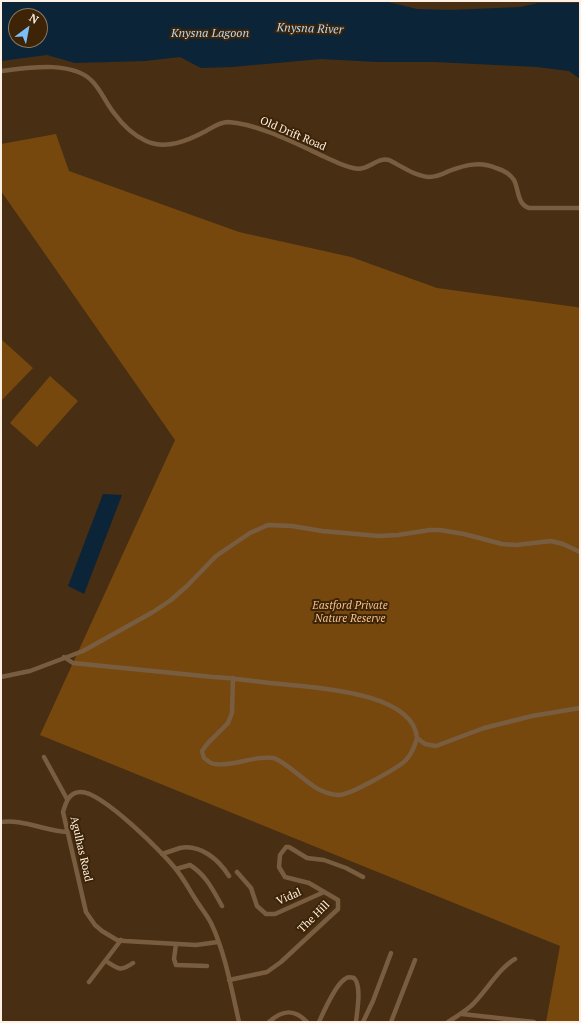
<!DOCTYPE html>
<html>
<head>
<meta charset="utf-8">
<style>
	body { margin:0 }
	#map { position:relative; width:581px; height:1023px; overflow:hidden; background:#482e12; font-family:"PT Serif",serif }
	canvas { display:block }
	.frame { position:absolute; inset:0; border:2px solid #fef1e4; pointer-events:none }
	.north { position:absolute; left:8px; top:8px; width:40px; height:40px; box-sizing:border-box; background:#3d2406; border:1px solid #8a765f; border-radius:50%; rotate:32deg; font-size:11px; font-weight:700; line-height:16px; text-align:center; color:#fef1e4 }
	.north::after { content:''; display:block; margin:auto; width:14px; height:18px; background:#7bbef8; clip-path:polygon(50% 0,100% 100%,50% 72%,0 100%) }
</style>
</head>
<body>
<div id="map">
<canvas width="581" height="1023"></canvas>
<div class="frame"></div>
<div class="north">N</div>
</div>
<script>
const ctx = document.querySelector('canvas').getContext('2d');
ctx.lineJoin = 'round';
function fill(path, color) {
  ctx.fillStyle = color;
  ctx.fill(path, 'evenodd');
}
function strokePath(path, color, width, dash) {
  ctx.strokeStyle = color;
  ctx.lineWidth = width;
  ctx.lineCap = dash ? 'butt' : 'round';
  ctx.setLineDash(dash || []);
  ctx.stroke(path);
}
function drawText(font, color, halo, rows, align = 'center') {
  ctx.font = font + ' "PT Serif",serif';
  ctx.lineWidth = 4;
  ctx.setLineDash([]);
  ctx.textBaseline = 'middle';
  ctx.strokeStyle = halo;
  ctx.fillStyle = color;
  for (const [text, x, y, turn = 0] of rows) {
    ctx.save();
    ctx.translate(x, y);
    ctx.rotate((+turn || 0) * Math.PI / 180);
    ctx.textAlign = isNaN(turn) ? turn : align;
    if (halo) ctx.strokeText(text, 0, 0);
    ctx.fillText(text, 0, 0);
    ctx.restore();
  }
}
fill(new Path2D(`
	M56 134 69 171 239 232 351 257 437 288 576 307 580 308V1022H546L560 946 40 735 175 440 1 191V144Z
	M1 339 33 368 1 401Z
	M50 376 78 401 37 447 10 423Z`), '#76480e');
fill(new Path2D(`
	M1 1H384L417 9 451 10 520 7 538 3H580V79L569 71 537 67 434 62H377L321 59 232 67 201 68 180 57 145 61 75 63 47 55 1 61ZM16 16H40V40H16Z
	M103 494 122 495 84 594 68 586Z`), '#0c2438');
strokePath(new Path2D(`
	M1 71C26 68 72 60 92 81 101 90 106 103 114 113 122 124 133 135 146 141 166 150 187 141 206 131 213 127 220 122 228 122 256 123 299 145 325 157 334 161 343 166 353 168 369 172 375 157 389 160 401 166 415 176 429 177 436 177 443 174 449 171 465 165 480 161 496 168 503 170 510 174 514 180 519 190 517 204 529 208H580
	M64 657 73 663 213 677C236 678 258 682 281 684 316 688 413 692 417 738L425 744 436 746 484 728 532 716 580 708
	M1 677 30 671 83 651 153 612 171 600 187 586 216 556 250 533 268 525 292 526 322 531 379 536 398 535 430 530H440L464 534 502 544 516 545 551 541 563 544 580 552
	M233 678 232 713 228 723 208 743 202 751 204 758C207 760 211 764 215 764 234 767 254 755 273 758 284 760 306 783 318 789 324 792 332 795 339 795 350 795 398 768 406 760 412 753 415 746 417 738
	M44 757 67 799
	M1 822C23 819 45 831 67 832
	M162 854C168 852 174 850 180 848 201 844 219 860 229 876
	M176 869 190 865C206 875 213 890 222 906
	M237 872 251 888 257 906 266 914H275L324 892
	M218 942 196 945 125 941 117 940 102 931 95 925 86 912 63 812C66 802 69 792 81 792 102 792 165 854 178 872 185 881 190 891 196 900 201 908 207 915 211 923 225 952 232 991 239 1022
	M176 944 174 959 176 965 207 966
	M106 961C118 969 120 972 133 963
	M229 980 267 972 281 962 338 909V900L309 883 285 877 279 867 280 855 286 847H289L307 858 324 860 346 868 363 877
	M89 982 121 940
	M462 1014 534 1022
	M269 1022C282 1010 294 1008 307 1022
	M319 1022C324 1011 335 985 345 979 348 976 351 977 354 978 362 986 357 1011 356 1022
	M363 1022 373 1001 391 953
	M391 1022 415 960
	M448 1022C456 1017 464 1012 471 1006 485 993 499 968 515 959`), '#795d40', 4.5);
drawText('11px', '#fef1e4', '#3d2406', [
	["Old Drift Road",293,134,23],
	["Agulhas Road",81,849,77],
	["Vidal",289,897,-24],
	["The Hill",314,917,-45]
]);
drawText('italic 11px', '#f6c28e', '#3d2406', [
	["Eastford Private",350,606],
	["Nature Reserve",350,619]
]);
drawText('italic 12px', '#b5dafb', '#3d2406', [
	["Knysna River",310,29,2],
	["Knysna Lagoon",210,34]
]);
</script>
</body>
</html>
